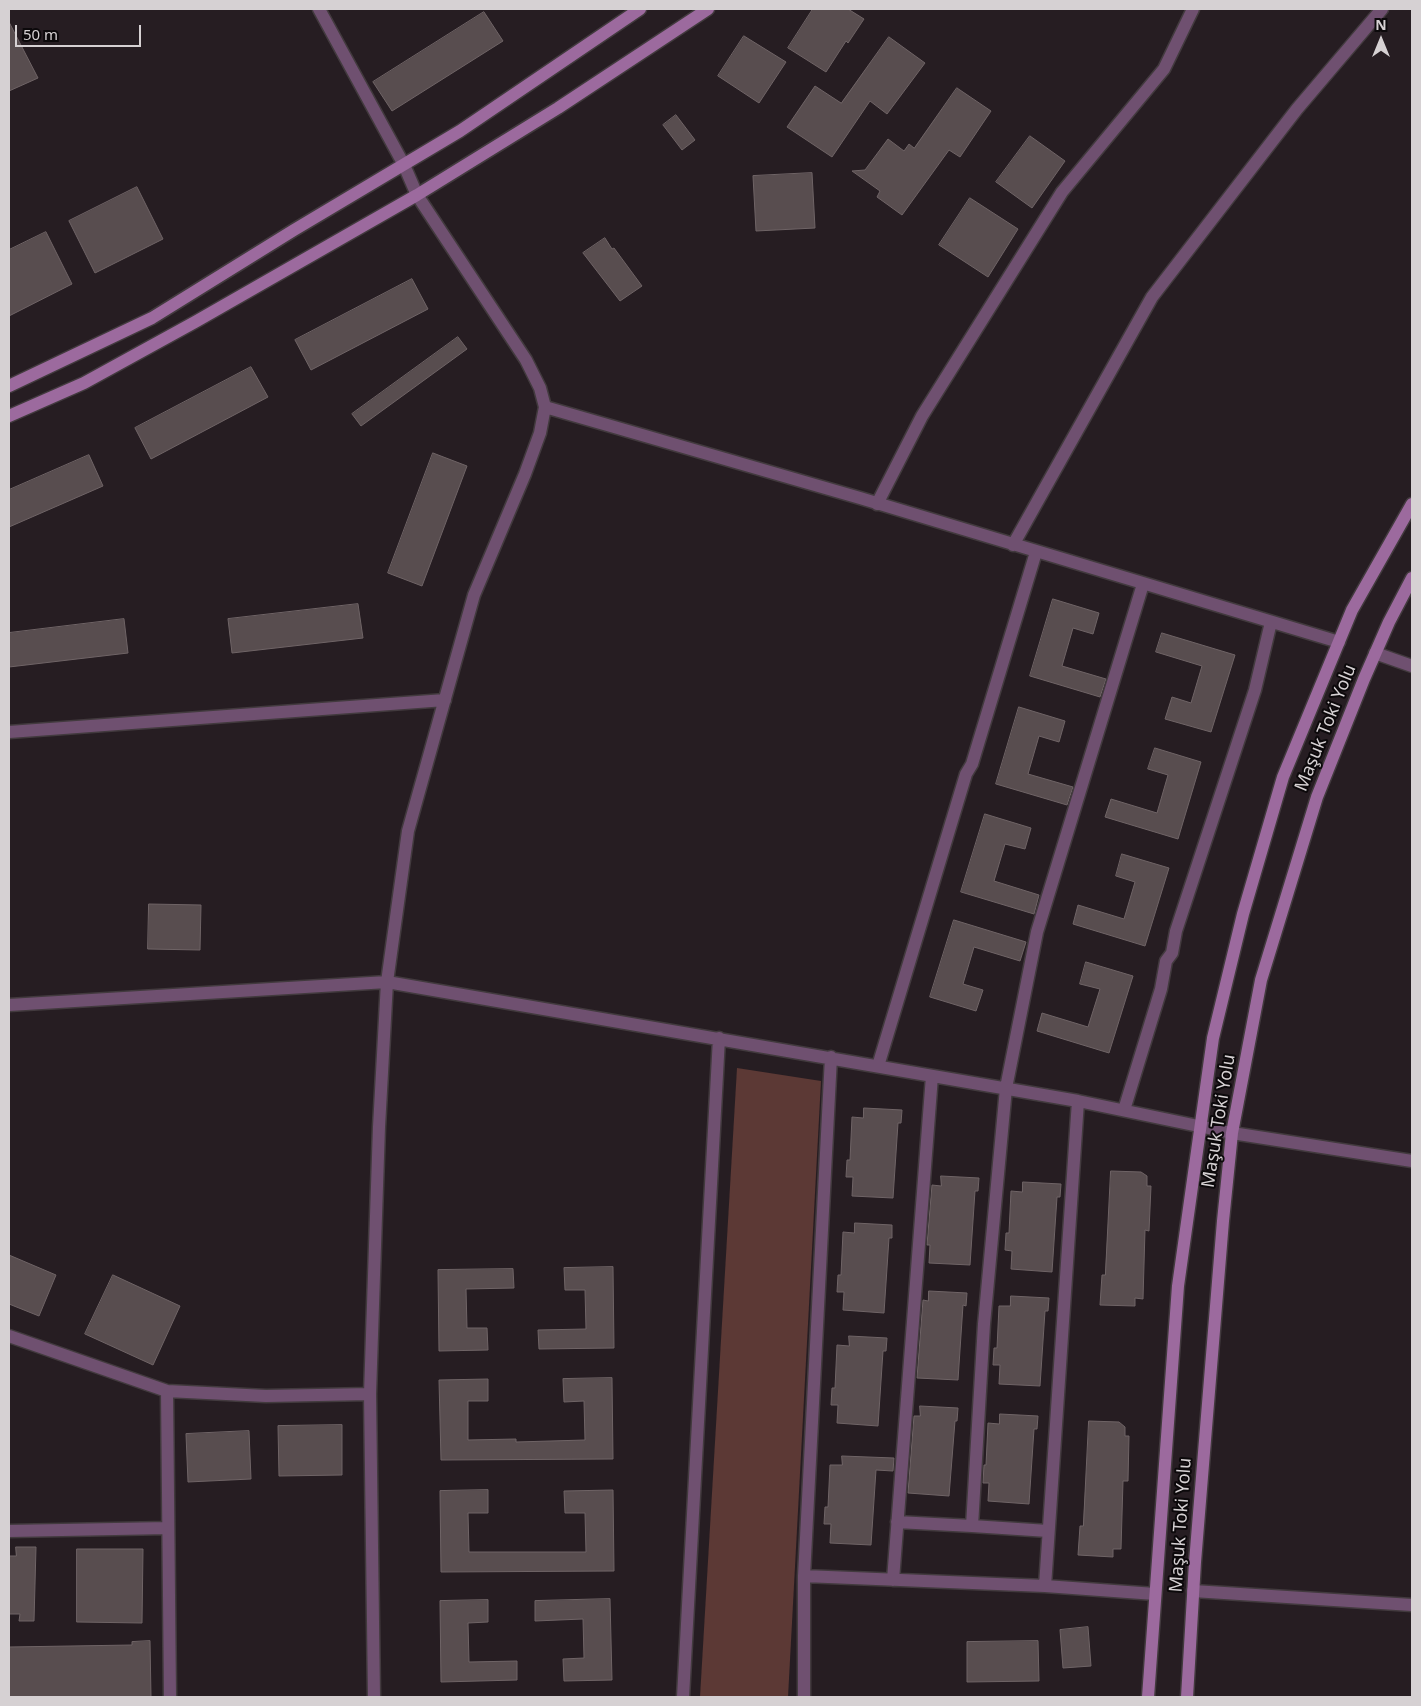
<!DOCTYPE html>
<html>
<head>
<meta charset="utf-8">
<style>
	body { margin:0 }
	#map { position:relative; width:1421px; height:1706px; overflow:hidden; background:#261d22; font-family:"Noto Sans",sans-serif }
	canvas { display:block }
	.frame { position:absolute; inset:0; border:10px solid #d6d1d3; pointer-events:none }
	.north { position:absolute; left:1356px; top:15px; width:50px; height:50px; -webkit-text-stroke:4px #0c090b; paint-order:stroke; rotate:0deg; font-size:14px; font-weight:700; line-height:20px; text-align:center; color:#d6d1d3 }
	.north::after { content:''; display:block; margin:auto; width:18px; height:22px; background:#d6d1d3; clip-path:polygon(50% 0,100% 100%,50% 72%,0 100%) }
	.scale { position:absolute; left:15px; top:25px; width:126px; height:22px; box-sizing:border-box; border:2px solid #d6d1d3; border-top:0; padding-left:6px; font-size:15px; line-height:18px; white-space:nowrap; color:#d6d1d3; -webkit-text-stroke:4px #0c090b; paint-order:stroke }
</style>
</head>
<body>
<div id="map">
<canvas width="1421" height="1706"></canvas>
<div class="frame"></div>
<div class="north">N</div>
<div class="scale">50 m</div>
</div>
<script>
const ctx = document.querySelector('canvas').getContext('2d');
ctx.lineJoin = 'round';
function fill(path, color) {
  ctx.fillStyle = color;
  ctx.fill(path, 'evenodd');
}
function strokePath(path, color, width, dash) {
  ctx.strokeStyle = color;
  ctx.lineWidth = width;
  ctx.lineCap = dash ? 'butt' : 'round';
  ctx.setLineDash(dash || []);
  ctx.stroke(path);
}
function drawText(font, color, halo, rows, align = 'center') {
  ctx.font = font + ' "Noto Sans",sans-serif';
  ctx.lineWidth = 4;
  ctx.setLineDash([]);
  ctx.textBaseline = 'middle';
  ctx.strokeStyle = halo;
  ctx.fillStyle = color;
  for (const [text, x, y, turn = 0] of rows) {
    ctx.save();
    ctx.translate(x, y);
    ctx.rotate((+turn || 0) * Math.PI / 180);
    ctx.textAlign = isNaN(turn) ? turn : align;
    if (halo) ctx.strokeText(text, 0, 0);
    ctx.fillText(text, 0, 0);
    ctx.restore();
  }
}
fill(new Path2D(`
	M737 1068 821 1081 788 1697H700Z`), '#5c3935');
const building = new Path2D(`
	M813 9H848L864 19 848 43 846 41 826 72 788 48Z
	M484 12 503 41 392 111 373 82Z
	M9 22 38 78 9 91Z
	M744 36 786 62 759 103 718 76Z
	M889 37 925 63 887 114 870 101 832 157 787 127 815 86 841 103Z
	M957 88 991 111 960 157 949 150 902 215 877 197 880 191 852 171 865 170 888 139 904 151 909 144 914 148Z
	M676 115 695 140 682 150 663 125Z
	M1030 136 1065 161 1032 208 996 182Z
	M812 173 815 228 756 231 753 176Z
	M137 187 163 239 95 273 69 221Z
	M970 198 1018 229 988 277 939 245Z
	M46 232 72 284 9 316V250Z
	M605 238 612 249 614 248 642 286 620 301 583 253Z
	M412 279 428 309 311 370 295 340Z
	M458 337 467 349 361 426 352 414Z
	M251 367 268 397 151 459 135 428Z
	M433 453 467 466 422 586 388 573Z
	M89 455 103 486 9 527V490Z
	M1053 599 1099 613 1093 634 1073 628 1062 666 1106 679 1100 697 1030 676Z
	M358 604 363 638 232 653 228 619Z
	M124 619 128 653 9 667V633Z
	M1162 633 1235 655 1211 732 1165 719 1172 697 1191 703 1202 666 1156 652Z
	M1019 707 1065 721 1059 742 1039 736 1028 774 1073 787 1067 805 996 784Z
	M1155 748 1201 762 1178 839 1105 817 1111 799 1157 813 1168 775 1148 769Z
	M985 814 1031 828 1025 849 1005 844 994 881 1039 895 1034 914 961 892Z
	M1122 854 1169 868 1145 946 1073 924 1078 905 1124 919 1135 882 1116 876Z
	M149 904 201 905 200 950 148 949Z
	M954 920 1026 942 1020 961 974 947 963 984 983 990 976 1011 930 997Z
	M1086 962 1133 976 1109 1053 1037 1031 1042 1013 1088 1027 1100 989 1080 984Z
	M864 1108 902 1110 901 1123H898L893 1198 852 1196 853 1177H846L847 1160H850L852 1117 863 1118Z
	M1111 1171 1141 1172 1147 1176V1186H1151L1149 1231 1145 1230 1143 1299 1135 1298V1306L1100 1305 1102 1275H1105Z
	M941 1176 979 1178 978 1191H975L970 1265 929 1263 930 1245H927L932 1185 941 1186Z
	M1023 1182 1061 1184 1060 1197H1057L1052 1272 1011 1269 1012 1251 1005 1250 1006 1233H1009L1011 1191 1022 1192Z
	M855 1223 892 1225V1238H889L884 1313 843 1310 844 1292H837L838 1275H841L843 1232 854 1233Z
	M9 1255 56 1275 39 1316 9 1304Z
	M613 1267 614 1348 539 1349 538 1330 586 1329 585 1290H565L564 1268Z
	M513 1269 514 1288 466 1289 467 1328H487L488 1350 439 1351 438 1270Z
	M113 1275 180 1306 153 1365 85 1334Z
	M929 1291 967 1293 966 1306 963 1305 958 1380 917 1378 923 1300 928 1301Z
	M1011 1296 1049 1298 1048 1311H1045L1040 1386 999 1384 1000 1365H993L994 1348H997L999 1306H1010Z
	M849 1336 887 1338 886 1351H883L878 1426 837 1423 838 1405H831L832 1388H835L837 1345 849 1346Z
	M612 1378 613 1459 441 1460 439 1380 488 1379V1401H468V1440L516 1439V1442L585 1440 584 1401 564 1402 563 1379Z
	M920 1406 958 1408 957 1421H955L949 1496 908 1493 914 1416H920Z
	M1000 1414 1038 1416 1037 1429H1034L1029 1504 988 1501 989 1483H983L984 1465H986L988 1423 999 1424Z
	M1089 1421 1119 1422 1125 1427V1436H1129L1128 1481H1123L1121 1549H1113V1557L1078 1555 1080 1526H1083Z
	M342 1425V1475L279 1476 278 1426Z
	M249 1431 251 1479 188 1482 186 1434Z
	M842 1456 894 1458 893 1471 876 1470 871 1545 830 1543 831 1524H824L825 1507H828L830 1465H842Z
	M488 1490V1513H468L469 1552H586L585 1513H565L564 1491 613 1490 614 1571 441 1572 440 1491Z
	M16 1547H36L34 1621H19L20 1614H9V1556H16Z
	M77 1549H143L142 1623 77 1622Z
	M610 1599 612 1680 564 1681 563 1659 584 1658 583 1619 535 1621V1601Z
	M488 1600V1622L468 1623 469 1662 517 1661V1680L441 1682 440 1601Z
	M1088 1627 1091 1666 1063 1668 1060 1630Z
	M150 1641 151 1697H9V1647L132 1645V1642Z
	M1038 1641 1039 1681 967 1682V1642Z`);
fill(building, '#584d4f');
strokePath(building, '#6f6466', 1);
const street = new Path2D(`
	M319 9 404 165 417 195 526 360 540 388 545 407 540 433 525 474 474 595 408 831 387 982 379 1127 370 1394 374 1697
	M545 407 860 498 1339 642
	M877 504 922 416 1062 192 1164 69 1193 9
	M1013 545 1152 297 1297 109 1382 9
	M1375 653 1412 666
	M9 732 445 700
	M9 1005 387 982 1078 1101 1232 1133 1412 1161
	M878 1066 966 774 972 764 1036 552
	M1124 1110 1161 989 1166 961 1172 953 1176 931 1255 690 1271 622
	M9 1336 167 1391 266 1396 370 1394
	M167 1391 170 1697
	M897 1522 972 1526 984 1324 1006 1088 1037 932 1143 584
	M972 1526 1048 1531
	M9 1531 168 1528
	M804 1576 1045 1586 1155 1594
	M893 1580 932 1076
	M1045 1586 1078 1101
	M1193 1591 1412 1605
	M683 1697 719 1038
	M804 1697V1576L831 1057`);
const secondary = new Path2D(`
	M9 386 152 318 294 230 460 131 640 9
	M9 416 84 383 195 322 417 195 558 108 708 9
	M1148 1697 1178 1286 1213 1038 1243 914 1283 777 1352 610 1412 504
	M1187 1697 1195 1562 1223 1221 1232 1133 1261 980 1317 797 1364 679 1389 622 1412 578`);
strokePath(street, '#423a3e', 15);
strokePath(secondary, '#423a3e', 15);
strokePath(street, '#6f5070', 12);
strokePath(secondary, '#9c6a9e', 12);
drawText('18px', '#d6d1d3', '#0c090b', [
	["Maşuk Toki Yolu",1326,728,-68],
	["Maşuk Toki Yolu",1219,1121,-81],
	["Maşuk Toki Yolu",1181,1525,-86]
]);
</script>
</body>
</html>
